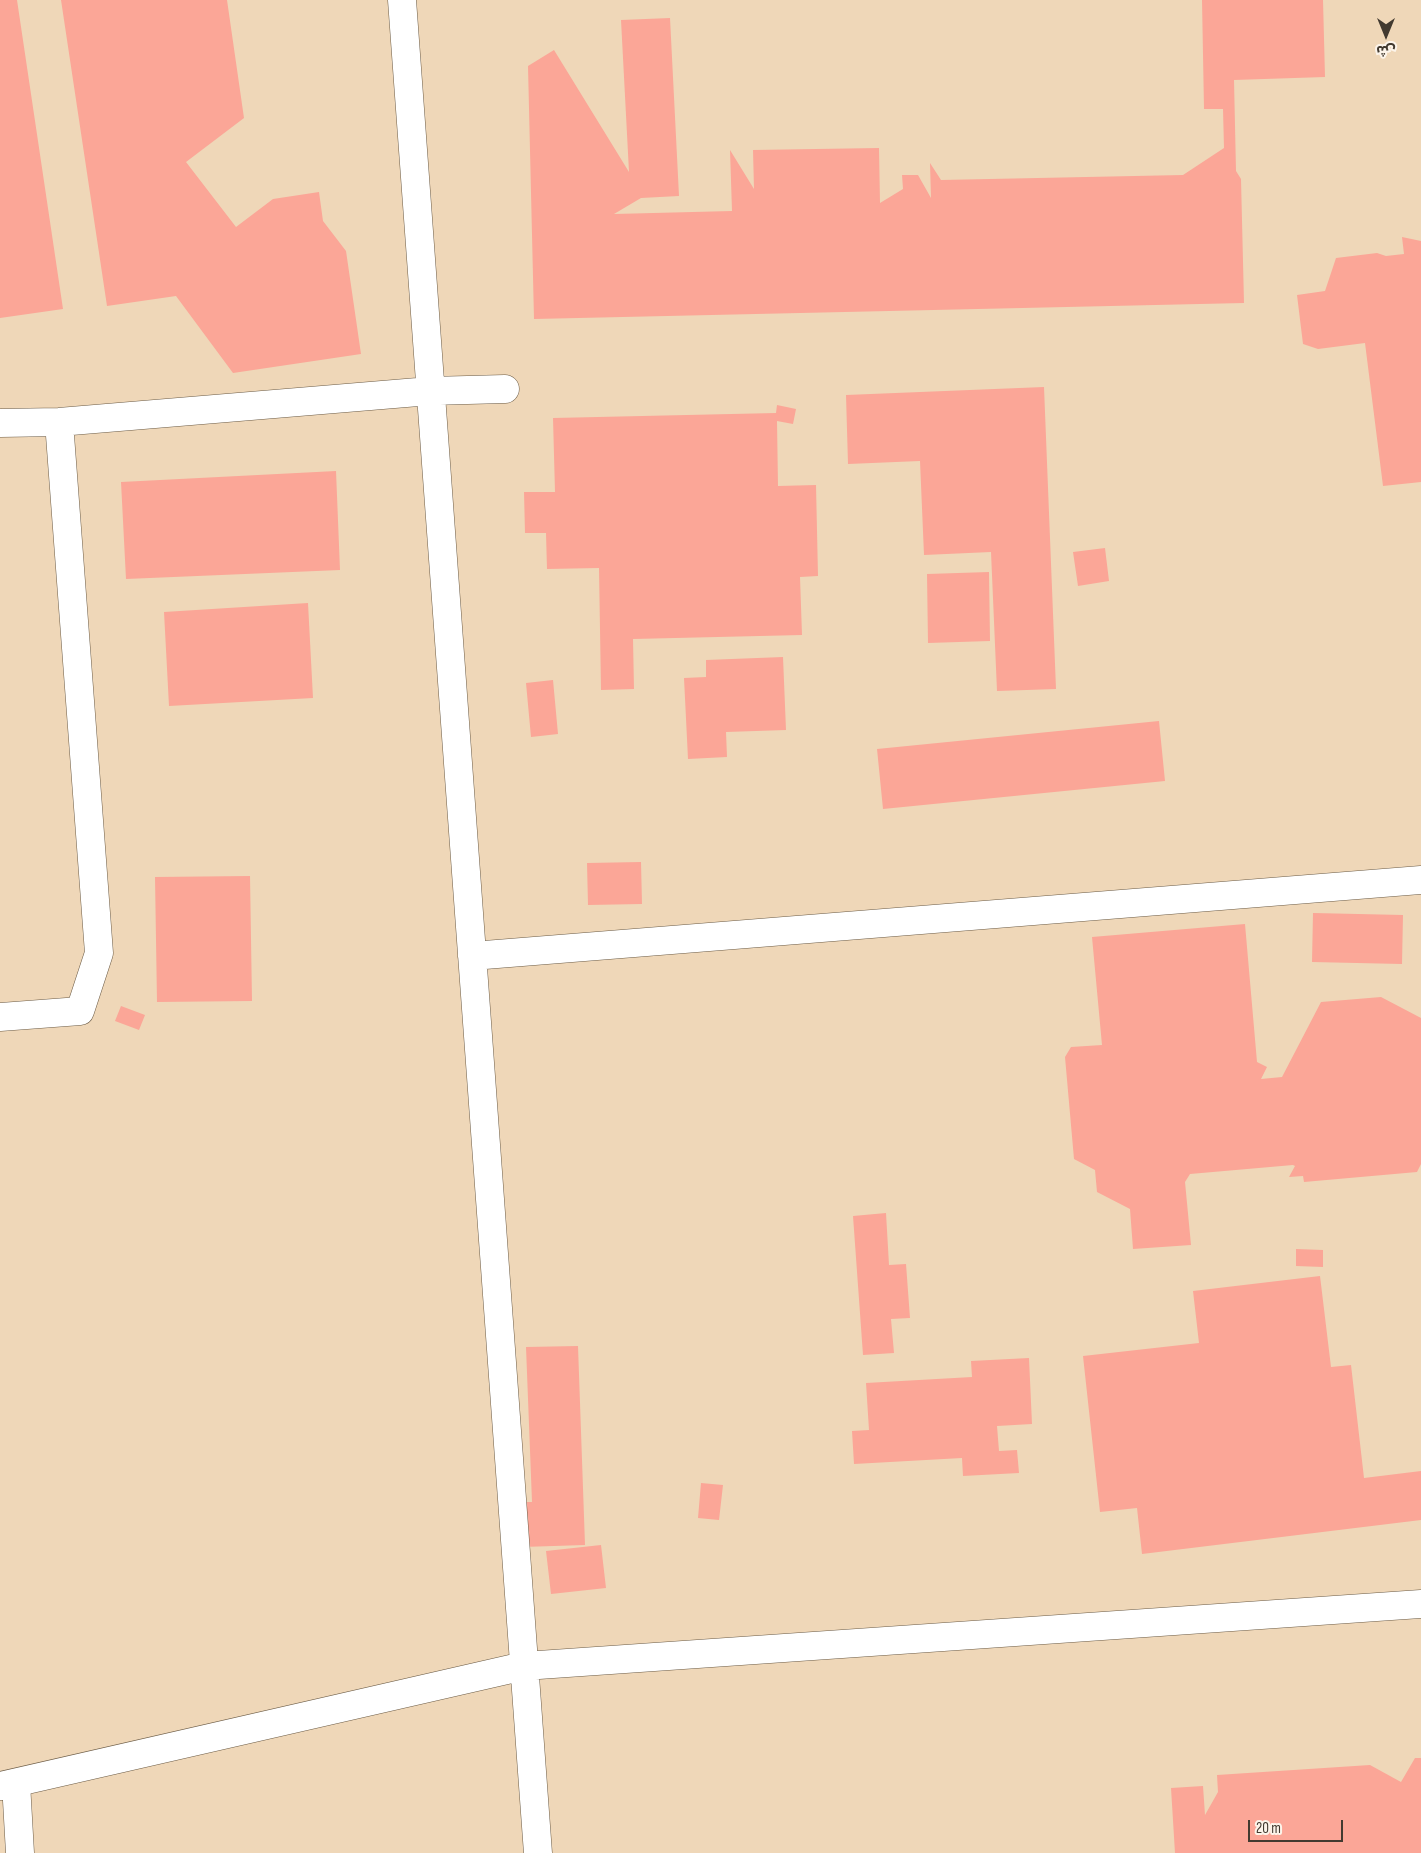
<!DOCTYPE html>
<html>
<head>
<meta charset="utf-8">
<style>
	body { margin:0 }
	#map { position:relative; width:1421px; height:1853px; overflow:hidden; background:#f8e5cc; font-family:"Sofia Sans Condensed","Noto Sans Arabic",sans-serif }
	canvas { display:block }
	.north { position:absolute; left:1361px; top:10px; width:50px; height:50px; -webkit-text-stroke:4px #fcf4ea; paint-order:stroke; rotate:180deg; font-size:14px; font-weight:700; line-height:20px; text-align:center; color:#423a30 }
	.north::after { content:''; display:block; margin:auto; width:18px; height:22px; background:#423a30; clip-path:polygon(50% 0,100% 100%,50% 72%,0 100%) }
	.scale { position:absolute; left:1248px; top:1820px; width:95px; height:22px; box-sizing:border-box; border:2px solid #423a30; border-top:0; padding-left:6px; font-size:15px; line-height:18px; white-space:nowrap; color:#423a30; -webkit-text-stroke:4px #fcf4ea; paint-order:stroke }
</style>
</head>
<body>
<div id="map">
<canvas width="1421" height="1853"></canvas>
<div class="north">ش</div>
<div class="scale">20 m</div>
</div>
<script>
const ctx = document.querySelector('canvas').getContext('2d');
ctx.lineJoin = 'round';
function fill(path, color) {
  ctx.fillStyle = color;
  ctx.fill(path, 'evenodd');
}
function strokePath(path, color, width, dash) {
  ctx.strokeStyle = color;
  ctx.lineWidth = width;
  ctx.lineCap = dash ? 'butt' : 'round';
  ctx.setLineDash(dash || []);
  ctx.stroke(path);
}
fill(new Path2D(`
	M0 0H1421V1853H0Z`), '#efd7b8');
fill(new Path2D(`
	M0 0H17L63 309 0 318Z
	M61 0H227L244 118 186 162 236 227 273 199 319 192 323 221 346 251 361 354 233 373 176 296 107 306Z
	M1202 0H1323L1325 77 1234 80 1236 171 1241 179 1244 303 534 319 528 66 554 50 629 172 621 20 670 18 679 196 641 198 614 214 732 211 730 150 754 189 753 150 879 148 880 203 903 189 902 175H918L931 198 930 163 941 180 1183 175 1224 148 1223 109H1204Z
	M1402 237 1421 241V482L1383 486 1365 343 1318 349 1303 344 1297 295 1325 291 1336 258 1377 253 1386 256 1404 254Z
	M1044 387 1056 689 997 691 991 552 924 555 920 461 848 464 846 395Z
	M777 405 796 409 793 424 777 421 778 486 816 485 818 576 800 577 802 635 633 639 634 689 601 690 599 568 547 569 546 533H525L524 492H555L553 418 776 413Z
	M336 471 340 570 126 579 121 482Z
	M1105 548 1109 581 1078 586 1073 552Z
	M989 572 990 641 928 643 927 574Z
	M308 603 313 698 169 706 164 612Z
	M783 657 786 730 726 732 727 757 688 759 684 678 706 677V660Z
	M553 680 558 734 531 737 526 683Z
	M1159 721 1165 781 883 809 877 749Z
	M641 862 642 904 588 905 587 863Z
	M250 876 252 1001 157 1002 155 877Z
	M1313 913 1403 915 1402 964 1312 962Z
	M1245 924 1257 1062 1267 1067 1261 1079 1282 1077 1321 1002 1381 997 1421 1018V1164L1417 1172 1304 1182 1303 1176 1289 1177 1295 1166 1293 1165 1190 1174 1185 1182 1191 1245 1133 1249 1130 1209 1097 1192 1095 1170 1074 1159 1065 1057 1071 1047 1102 1045 1092 937Z
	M121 1006 145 1015 139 1030 115 1021Z
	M886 1213 889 1265 906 1264 910 1318 891 1319 894 1353 863 1355 853 1216Z
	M1296 1249 1323 1250V1267L1296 1266Z
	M1320 1276 1331 1367 1351 1365 1364 1478 1421 1471V1520L1142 1554 1137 1508 1100 1512 1083 1356 1199 1343 1193 1291Z
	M578 1346 585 1545 522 1547 520 1502H532L526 1347Z
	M1029 1358 1032 1424 997 1426 999 1451 1017 1450 1019 1473 963 1476 962 1458 854 1464 852 1431 869 1430 866 1383 972 1377 971 1361Z
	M701 1483 723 1485 719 1520 698 1518Z
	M601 1545 606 1588 551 1594 546 1551Z
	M1415 1758H1421V1853H1175L1171 1788 1203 1786 1205 1815 1218 1792 1217 1775 1370 1765 1401 1782Z`), '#fba697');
const minor = new Path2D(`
	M402 0 538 1853
	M0 423 59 422 430 391 505 389
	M472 956 1421 880
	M0 1017 80 1011 99 953 59 422
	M16 1783 20 1853
	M0 1786 524 1666 1421 1604`);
strokePath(minor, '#6c5c46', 29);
strokePath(minor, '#fff', 28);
</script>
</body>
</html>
